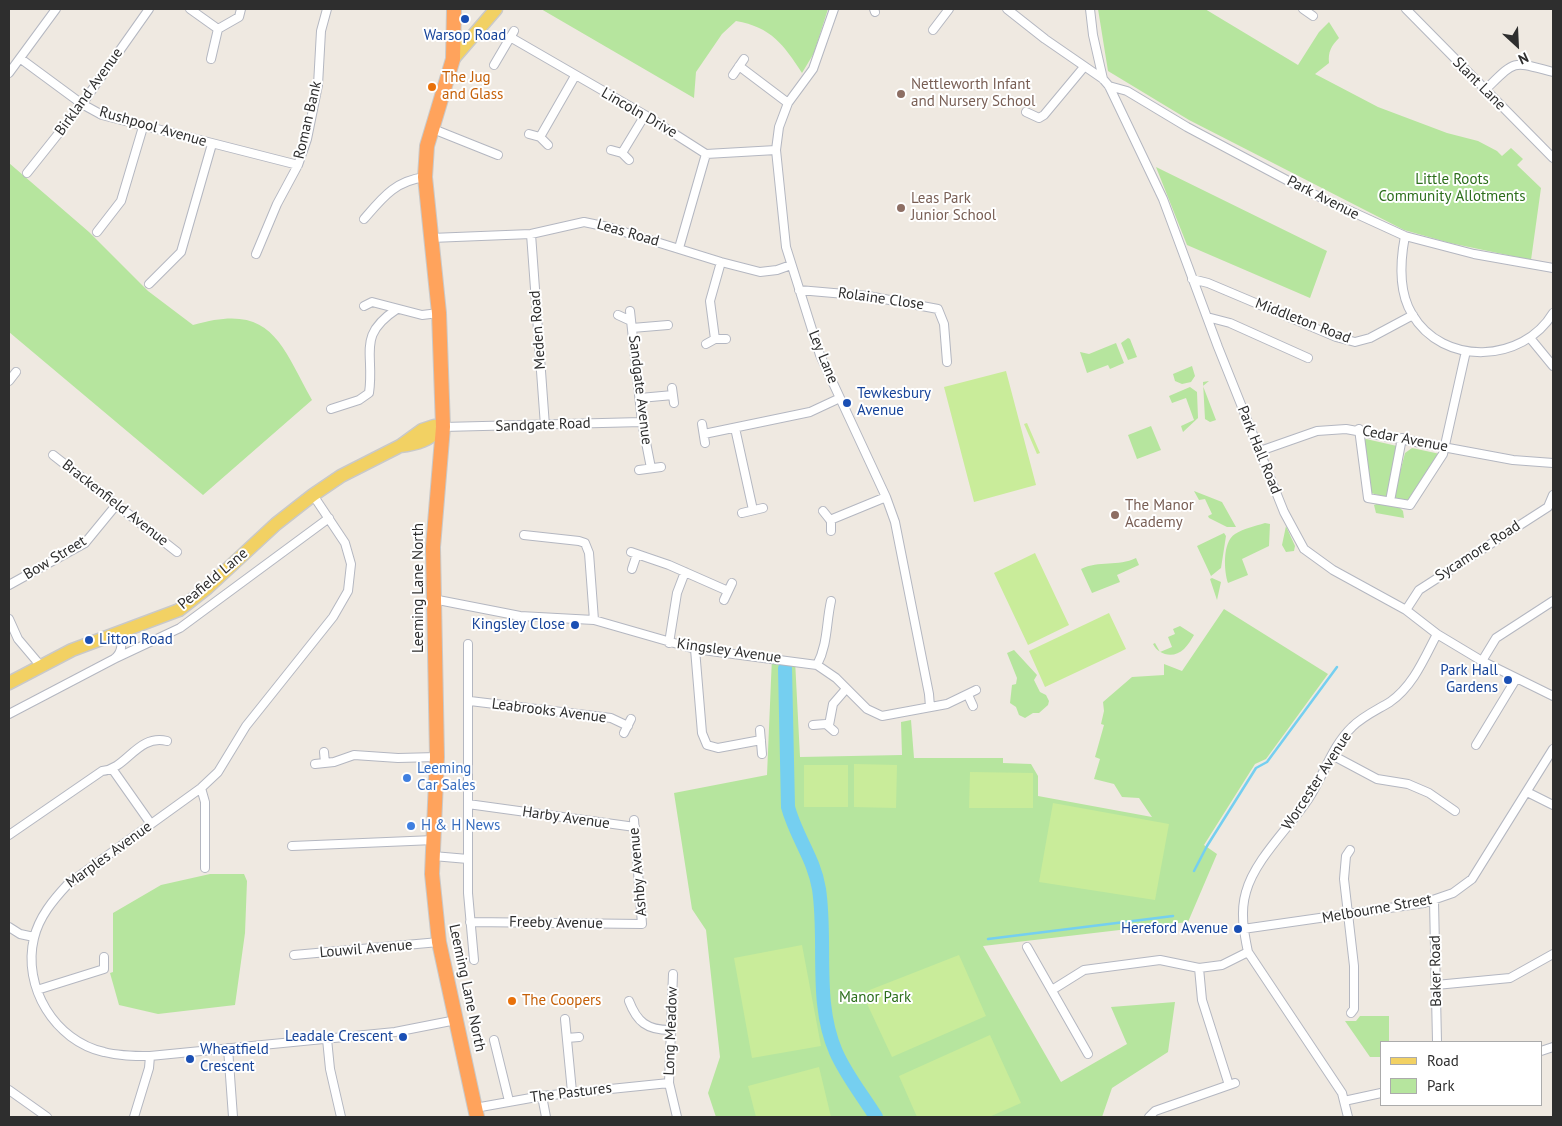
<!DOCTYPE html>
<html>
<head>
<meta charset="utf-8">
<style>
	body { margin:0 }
	#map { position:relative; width:1562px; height:1126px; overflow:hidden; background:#efe9e1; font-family:"PT Sans",sans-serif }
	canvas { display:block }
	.frame { position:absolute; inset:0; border:10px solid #2e2e2e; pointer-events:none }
	.legend { position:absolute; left:1380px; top:1041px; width:162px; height:65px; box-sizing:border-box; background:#fff; border:1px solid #ababab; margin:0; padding:6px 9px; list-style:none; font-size:15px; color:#2e2e2e }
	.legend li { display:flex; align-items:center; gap:10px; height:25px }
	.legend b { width:25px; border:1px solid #ababab }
	.north { position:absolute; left:1492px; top:20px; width:50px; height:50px; -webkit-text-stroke:4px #fff; paint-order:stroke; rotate:155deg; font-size:14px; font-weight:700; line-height:20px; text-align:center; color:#2e2e2e }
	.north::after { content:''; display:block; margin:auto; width:18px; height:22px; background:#2e2e2e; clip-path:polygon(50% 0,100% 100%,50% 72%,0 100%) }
</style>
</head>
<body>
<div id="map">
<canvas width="1562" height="1126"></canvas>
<div class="frame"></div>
<ul class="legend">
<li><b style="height:6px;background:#f2d163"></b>Road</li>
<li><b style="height:14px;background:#b6e59e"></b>Park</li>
</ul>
<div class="north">N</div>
</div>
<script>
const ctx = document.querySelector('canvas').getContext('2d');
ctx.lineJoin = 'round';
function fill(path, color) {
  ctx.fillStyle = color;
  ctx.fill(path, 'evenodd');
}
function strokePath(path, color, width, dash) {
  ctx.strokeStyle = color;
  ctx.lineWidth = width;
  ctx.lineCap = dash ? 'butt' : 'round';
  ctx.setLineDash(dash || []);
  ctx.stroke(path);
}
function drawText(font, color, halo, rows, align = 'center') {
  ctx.font = font + ' "PT Sans",sans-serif';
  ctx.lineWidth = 4;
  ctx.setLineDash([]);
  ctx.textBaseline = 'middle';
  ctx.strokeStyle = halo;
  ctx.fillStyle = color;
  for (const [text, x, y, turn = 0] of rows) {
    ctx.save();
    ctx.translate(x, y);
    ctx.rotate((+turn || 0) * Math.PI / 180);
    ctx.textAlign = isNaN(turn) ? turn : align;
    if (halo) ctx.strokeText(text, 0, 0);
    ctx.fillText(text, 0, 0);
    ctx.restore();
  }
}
fill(new Path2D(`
	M541 9H828L814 53 802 73C784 45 771 27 736 21L722 34 696 72 694 98Z
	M1098 9H1205L1298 65 1319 32 1329 22 1339 38C1331 46 1328 52 1329 63L1315 74 1378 107 1447 133 1478 141 1497 151 1502 156 1511 148 1523 159 1517 165 1541 188 1531 260 1450 243 1404 230 1189 120 1108 71Z
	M9 163 89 232 148 291 193 325C271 302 280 342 312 400L203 495 9 332Z
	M1156 167 1327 251 1310 298 1187 245Z
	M1128 338 1130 339 1137 357 1128 360 1121 343Z
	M1116 343 1124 363 1110 369 1108 365 1087 373 1080 352 1089 354Z
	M1192 366 1195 376 1191 382 1182 384 1175 381 1173 374Z
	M1209 381 1203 386 1216 420 1210 422 1205 419 1203 382Z
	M1190 387 1197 392 1198 418 1183 432 1181 426 1194 420 1186 398 1172 403 1169 396Z
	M1151 426 1161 450 1137 459 1128 435Z
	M1366 439 1397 446 1389 495 1385 497 1371 493 1364 440Z
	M1412 448 1440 454 1411 499 1407 501 1395 499 1394 496 1405 453Z
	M1194 491 1222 502 1236 527H1227L1209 518 1208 516 1212 514 1205 499 1199 500Z
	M1379 503 1399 507 1403 511 1404 518 1376 513 1374 505Z
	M1265 523 1270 524 1269 546 1242 559 1248 575 1228 583C1224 572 1222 542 1235 534 1243 529 1255 526 1265 523Z
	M1286 526 1295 546 1294 551 1286 552 1282 545Z
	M1224 533 1226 536 1221 568 1211 576 1197 546Z
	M1136 558 1139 565 1117 575 1120 582 1092 593 1081 569C1099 560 1118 567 1136 558Z
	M1212 578 1221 582 1217 600 1210 579Z
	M1224 609 1328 674 1266 759 1255 764 1204 845 1217 854 1188 922 983 946 1061 1082 1127 1044 1111 1007 1175 1002 1168 1052 1112 1088 1102 1117H716L708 1093 720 1057 706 930 692 909 674 793 767 775 772 657 795 660 800 757 902 755 901 722 911 720 914 758H1003V763L1031 764 1038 776V796L1152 817 1139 798 1122 797 1114 784 1094 779 1100 759 1095 757 1104 725 1101 724 1104 711 1103 702 1132 677 1164 675V664L1182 671Z
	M1180 626 1194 635C1191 640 1188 645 1184 649 1174 659 1158 655 1153 644L1155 643 1160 652 1172 647 1168 637 1175 634 1173 629Z
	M1014 650 1037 675 1034 680 1040 692 1046 695 1049 701 1048 705 1039 713H1033L1025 718 1019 715 1016 707 1010 703 1012 685 1016 684 1017 678 1007 653Z
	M210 874H244L247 881 245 933 235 1005 158 1014 119 1005 110 973 113 972V913L161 885Z
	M1360 1016H1389V1042H1381V1057H1370L1345 1021H1356Z`), '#b6e59e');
fill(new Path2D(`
	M1006 371 1036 485 974 502 944 387Z
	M1027 423 1040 453 1037 454 1024 424Z
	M1035 553 1069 625 1028 645 994 573Z
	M1109 613 1126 649 1045 687 1029 651Z
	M854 764 897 765 896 808 854 807Z
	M804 765H848V807H804Z
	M970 772 1033 773V808H969Z
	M1053 803 1169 824 1155 900 1039 882Z
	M802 945 821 1046 752 1058 734 958Z
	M959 955 986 1016 892 1057 862 993Z
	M990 1035 1021 1103 989 1117H917L899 1076Z
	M819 1067 831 1117H756L748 1086Z`), '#c9ec9a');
strokePath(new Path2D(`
	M1194 871 1207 846 1256 768 1267 762 1337 667
	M988 939 1173 916`), '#75cff0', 2.5);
strokePath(new Path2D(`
	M785 668 788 807C796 837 814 858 819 889 827 942 814 1002 836 1052 846 1075 863 1096 876 1117`), '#75cff0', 14);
const street = new Path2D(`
	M190 9 218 29
	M834 9 813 69 788 103 779 127 776 150 786 247 820 355 886 497 895 522 929 694 930 707
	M874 9 875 12
	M1007 9 1045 39 1103 79 1109 86 1163 199 1218 347 1284 512 1304 549 1333 570 1406 610 1437 634 1482 661 1553 696
	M1090 9 1093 35 1103 79
	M1303 9 1313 16
	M1406 9 1553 158
	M933 30 949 9
	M510 37 645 115 706 154 776 150
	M21 59 82 104 102 115 298 165
	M211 59 218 29 239 17 241 9
	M494 65 514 31
	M739 66 788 103
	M9 73 56 9
	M733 75 744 59
	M1109 86 1127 91 1187 127 1311 193 1405 236 1474 254 1553 268
	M1485 90C1517 59 1511 61 1553 72
	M1026 112 1039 118 1044 115 1084 67
	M433 129 498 155
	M529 134 540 137 548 145
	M540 137 575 76
	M611 150 622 153 629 160
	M622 153 645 115
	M27 173 82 104 149 9
	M364 219C383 197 395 181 425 177
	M97 232 121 201 143 127
	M531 234 545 426
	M1405 236C1400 262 1398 291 1412 314 1443 367 1523 363 1553 313
	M431 238 531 234 584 222 608 227 721 262 760 272 777 270 791 265
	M679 248 706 154
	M256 254 277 204 298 165 307 139 318 85 321 31 327 9
	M1192 279 1208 283 1336 337 1355 342 1370 338 1413 315
	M149 284 181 252 212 144
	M799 290 868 296 938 309 944 324 947 362
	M364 306 372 302 422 315 439 313
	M630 311 642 422 651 468
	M618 315 631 321
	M1207 317 1230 323 1308 358
	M632 328 668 325
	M1530 338 1553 366
	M715 339 710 301 721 262
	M706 344 715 339H726
	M9 381 16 372
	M672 388 674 403
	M640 398 673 395
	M331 409 359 400 369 393C375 353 356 336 397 309
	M702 424 705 443
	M443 427 642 422
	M735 428 753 510
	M1359 429 1368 498 1410 505 1443 454 1466 351
	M704 434 810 412 840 398
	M1260 451 1317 431 1346 429 1513 460 1553 463
	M53 455 177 552
	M639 470 661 467
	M313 495 345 543 351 564 348 591 333 617 246 726 218 772 201 788 68 884C53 900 39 917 34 938 22 987 55 1041 104 1052 119 1056 134 1056 150 1056L395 1032 456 1020
	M1390 501 1402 438
	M823 511 831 521V531
	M742 513 763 508
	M830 520 886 497
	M524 535 579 541 585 543 589 553 594 620
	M631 552 669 565 728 591
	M632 569 637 554
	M9 585 85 543 117 504
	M433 599 520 616 594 620 695 649 817 665 836 678 867 709 882 716 947 704 976 690
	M724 600 732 583
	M1406 610 1419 590 1548 507 1553 495
	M9 619 18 639 40 665
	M669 643 677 593 685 572
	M468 644V893L474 960
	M695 649 702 733 707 745 718 748 761 740
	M114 659 180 628 329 518
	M1482 661 1496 638 1553 601
	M817 665C828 644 826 623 831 601
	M968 695 973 706
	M470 701 611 718 628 726
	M9 714 114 659C123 652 122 644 120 633
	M813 725 826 724 834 731
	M829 725 833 704 846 689
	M760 730 762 754
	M624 733 631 719
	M1476 745 1516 679
	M324 752 325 763
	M1332 755 1377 779 1408 784 1429 793 1455 811
	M315 764 334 762 354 755 398 758 437 757
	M113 770 151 824
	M201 788 205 802V868
	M1527 792 1553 805
	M468 804 635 827
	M9 835 102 771C127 769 137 734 167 741
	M292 846 434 840
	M1350 850 1346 856 1344 879 1354 966V1009L1351 1013
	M433 856 468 859
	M1434 901 1437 1042
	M470 922 642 924 634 820
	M9 927 20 934 34 937
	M1243 929 1424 903 1453 893 1472 879 1553 749
	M1027 947 1088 1054
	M294 955 439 942
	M673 974 669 1083 677 1117
	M1436 985 1510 978 1553 954
	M37 990 104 969V957
	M1052 990 1084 970 1160 960 1199 968
	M629 1001C637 1022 647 1030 670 1030
	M565 1019 572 1092
	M567 1038 579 1037
	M327 1039 330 1069 341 1117
	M494 1040 509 1101
	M228 1048 233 1117
	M1541 1051 1553 1047
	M1229 1085 1202 1000 1199 968 1222 965 1248 952
	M9 1090 47 1117
	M542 1096 546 1117
	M1344 1101 1381 1093
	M475 1108 542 1096 669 1083
	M134 1117 149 1068 150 1056
	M1149 1117 1155 1111 1235 1083
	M1348 1117 1342 1093 1248 952C1244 933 1240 912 1246 892 1255 859 1290 827 1309 798 1324 775 1332 746 1352 727 1363 716 1377 710 1390 702 1413 686 1424 659 1437 634`);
const primary = new Path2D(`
	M453 59 496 9
	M400 446C418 444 429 440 443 427
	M9 683 72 650 179 610 207 588 276 524 313 495 341 476 400 446 422 430 434 426 443 427`);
const highway = new Path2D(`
	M454 9 453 59 427 146 425 177 439 313 443 427 433 547 437 757 432 874 439 942 477 1117`);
strokePath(street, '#b4b7c1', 10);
strokePath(primary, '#c9c9c9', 15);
strokePath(highway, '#c9c9c9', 16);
strokePath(street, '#fff', 8);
strokePath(primary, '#f2d163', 12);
strokePath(highway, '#ffa35c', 14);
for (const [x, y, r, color] of [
	[465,19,5,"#1a4fb4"],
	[432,87,5,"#e8710a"],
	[901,94,5,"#8d6e63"],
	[901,208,5,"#8d6e63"],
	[847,403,5,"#1a4fb4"],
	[1115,515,5,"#8d6e63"],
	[575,625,5,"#1a4fb4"],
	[89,640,5,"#1a4fb4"],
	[1508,680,5,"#1a4fb4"],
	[407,778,5,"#3f7fe0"],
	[411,826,5,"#3f7fe0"],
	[1238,929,5,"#1a4fb4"],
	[512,1001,5,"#e8710a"],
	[403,1037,5,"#1a4fb4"],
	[190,1059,5,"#1a4fb4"]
]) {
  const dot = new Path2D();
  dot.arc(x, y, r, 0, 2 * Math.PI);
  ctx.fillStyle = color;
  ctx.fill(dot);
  strokePath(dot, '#fff', 2);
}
drawText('15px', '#164399', '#fff', [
	["Warsop Road",465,36,"center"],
	["Tewkesbury",857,394,"left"],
	["Avenue",857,411,"left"],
	["Kingsley Close",565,625],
	["Litton Road",99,640,"left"],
	["Park Hall",1498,671],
	["Gardens",1498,688],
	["Hereford Avenue",1228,929],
	["Leadale Crescent",393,1037],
	["Wheatfield",200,1050,"left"],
	["Crescent",200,1067,"left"]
], 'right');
drawText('15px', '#c56008', '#fff', [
	["The Jug",442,78],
	["and Glass",442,95],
	["The Coopers",522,1001]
], 'left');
drawText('15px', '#2e2e2e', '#fff', [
	["Slant Lane",1479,84,45],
	["Birkland Avenue",89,92,-54],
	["Lincoln Drive",639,113,30],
	["Roman Bank",308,120,-77],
	["Rushpool Avenue",153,127,16],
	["Park Avenue",1323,198,27],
	["Leas Road",628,233,16],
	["Rolaine Close",881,299,8],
	["Middleton Road",1303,321,21],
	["Meden Road",538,330,-94],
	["Ley Lane",823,357,68],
	["Sandgate Avenue",640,390,83],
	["Sandgate Road",543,425,-2],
	["Cedar Avenue",1405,439,11],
	["Park Hall Road",1259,450,68],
	["Brackenfield Avenue",115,503,38],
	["Sycamore Road",1478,551,-33],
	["Bow Street",55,558,-31],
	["Peafield Lane",213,579,-40],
	["Leeming Lane North",419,588,-90],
	["Kingsley Avenue",729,651,8],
	["Leabrooks Avenue",549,711,7],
	["Worcester Avenue",1317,781,-57],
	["Harby Avenue",566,818,8],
	["Marples Avenue",109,855,-36],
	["Ashby Avenue",638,872,-95],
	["Melbourne Street",1377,909,-10],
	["Freeby Avenue",556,923,1],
	["Louwil Avenue",366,949,-5],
	["Baker Road",1436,971,-91],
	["Leeming Lane North",467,988,78],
	["Long Meadow",671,1031,-88],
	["The Pastures",571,1093,-7]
]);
drawText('15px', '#785e54', '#fff', [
	["Nettleworth Infant",911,85],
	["and Nursery School",911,102],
	["Leas Park",911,199],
	["Junior School",911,216],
	["The Manor",1125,506],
	["Academy",1125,523]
], 'left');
drawText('15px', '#2c6e1b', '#fff', [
	["Little Roots",1452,180],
	["Community Allotments",1452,197],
	["Manor Park",875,998]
]);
drawText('15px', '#366cbe', '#fff', [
	["Leeming",417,769],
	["Car Sales",417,786],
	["H & H News",421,826]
], 'left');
</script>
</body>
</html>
